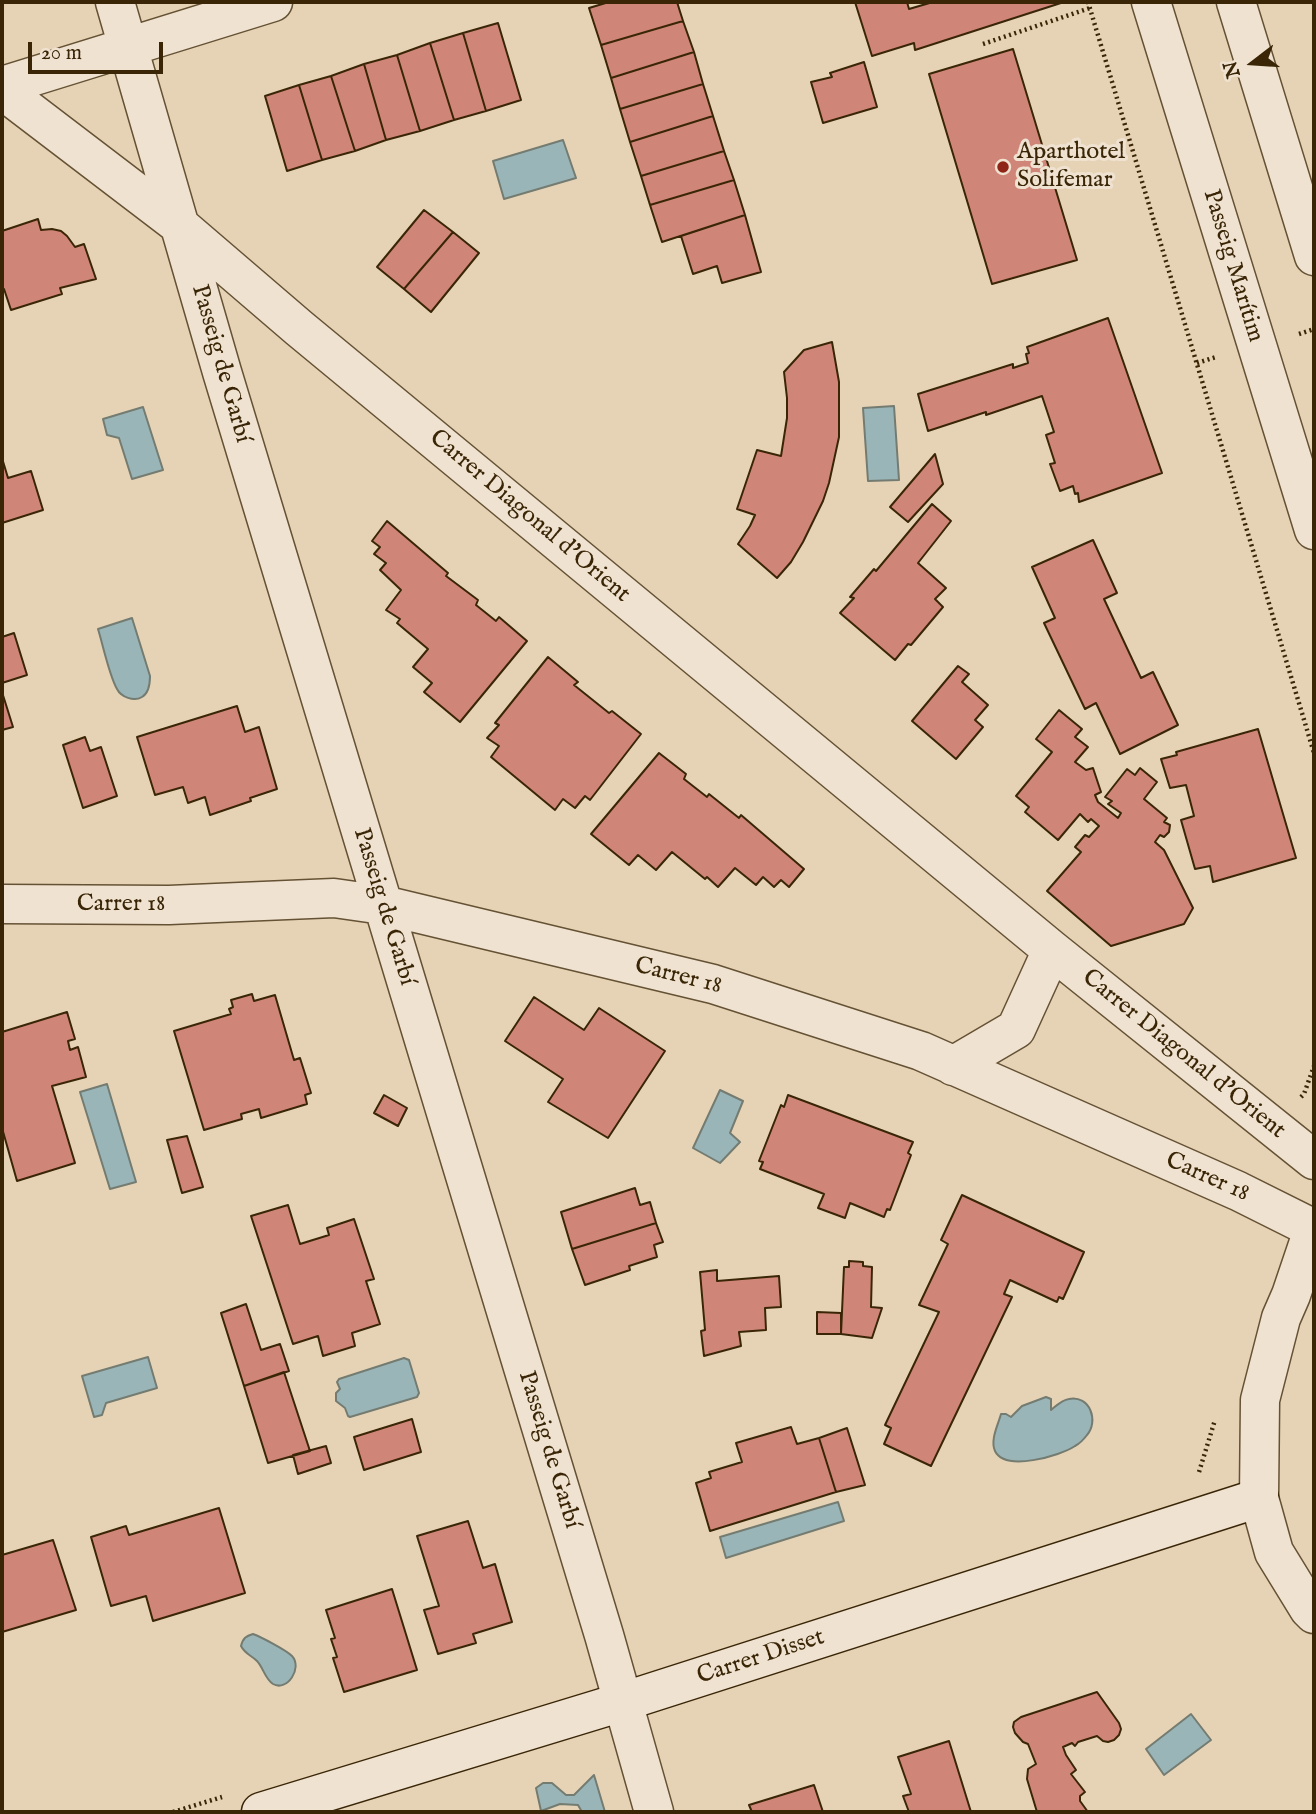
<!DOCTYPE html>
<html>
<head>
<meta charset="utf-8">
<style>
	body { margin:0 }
	#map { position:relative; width:1316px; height:1814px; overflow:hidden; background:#e6d3b6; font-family:"IM FELL English",serif }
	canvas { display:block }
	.frame { position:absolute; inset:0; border:4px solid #3a2607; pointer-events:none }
	.north { position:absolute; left:1218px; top:28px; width:70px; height:70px; -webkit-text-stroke:5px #efe2d0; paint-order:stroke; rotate:253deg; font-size:19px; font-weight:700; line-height:28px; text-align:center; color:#3a2607 }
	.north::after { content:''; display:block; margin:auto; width:24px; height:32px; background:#3a2607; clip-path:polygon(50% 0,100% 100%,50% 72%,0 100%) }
	.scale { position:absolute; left:28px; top:42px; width:135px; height:32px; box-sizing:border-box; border:4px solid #3a2607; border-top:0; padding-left:9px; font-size:21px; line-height:24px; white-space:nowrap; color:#3a2607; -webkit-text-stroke:5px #efe2d0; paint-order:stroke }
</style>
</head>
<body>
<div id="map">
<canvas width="1316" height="1814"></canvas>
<div class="frame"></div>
<div class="north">N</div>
<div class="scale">20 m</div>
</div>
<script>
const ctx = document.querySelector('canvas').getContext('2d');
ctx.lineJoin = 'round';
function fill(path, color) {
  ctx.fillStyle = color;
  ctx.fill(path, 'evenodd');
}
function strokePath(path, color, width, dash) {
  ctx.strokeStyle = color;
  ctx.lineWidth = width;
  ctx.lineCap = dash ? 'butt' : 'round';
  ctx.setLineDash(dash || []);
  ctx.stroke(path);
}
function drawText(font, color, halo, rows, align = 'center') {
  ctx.font = font + ' "IM FELL English",serif';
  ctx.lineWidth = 6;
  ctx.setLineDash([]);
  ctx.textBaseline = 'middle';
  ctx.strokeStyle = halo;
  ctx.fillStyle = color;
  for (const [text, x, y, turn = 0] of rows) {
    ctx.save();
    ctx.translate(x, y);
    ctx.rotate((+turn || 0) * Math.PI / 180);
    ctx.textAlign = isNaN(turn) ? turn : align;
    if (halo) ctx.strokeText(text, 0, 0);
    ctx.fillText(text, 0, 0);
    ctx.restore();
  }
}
const water = new Path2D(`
	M563 140 576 178 504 199 493 161Z
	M894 406 899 480 868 481 863 408Z
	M143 407 163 470 132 479 119 438 107 435 103 419Z
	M132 618 150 676C150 683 149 693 142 697 134 702 121 697 117 689 109 675 103 645 98 629Z
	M107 1084 136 1182 110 1189 80 1092Z
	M720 1090 743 1101 730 1133 740 1142 720 1163 693 1148Z
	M148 1357 157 1388 106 1403 102 1415 94 1417 82 1376Z
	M404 1358 409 1360 419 1393 417 1397 350 1417 348 1416 345 1408 336 1401V1393L340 1389 337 1382 339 1379Z
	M1046 1397 1051 1399V1410C1057 1405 1062 1400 1069 1399 1090 1395 1099 1421 1087 1435 1084 1439 1079 1444 1075 1446 1060 1456 1005 1472 995 1451 990 1440 998 1425 1001 1414H1006L1011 1417 1022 1406Z
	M838 1502 844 1521 726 1558 720 1537Z
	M253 1634C261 1637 286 1650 292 1656 303 1668 287 1692 273 1684 265 1679 263 1667 257 1661 251 1655 245 1654 241 1646 243 1638 246 1636 253 1634Z
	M1191 1714 1211 1740 1164 1775 1146 1749Z
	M594 1775 605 1812H582L578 1805 560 1804 541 1811 536 1788 543 1783H552L566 1795H574Z`);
fill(water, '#9ab5b8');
strokePath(water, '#747c71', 2);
const building = new Path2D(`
	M609 2H677L683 21 601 45 589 8Z
	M855 2H907L909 9 933 2H1064L915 50 914 43 872 56Z
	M683 21 694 52 611 78 601 45Z
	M498 23 521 100 486 111 463 33Z
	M463 33 486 111 454 120 430 43Z
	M430 43 454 120 420 131 397 55Z
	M1013 49 1077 260 992 284 929 74Z
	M694 52 703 84 620 109 611 78Z
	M397 55 420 131 386 140 364 64Z
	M864 62 877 107 823 123 811 82 832 77 830 73Z
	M364 64 386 140 355 151 331 76Z
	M331 76 355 151 322 160 299 85Z
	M703 84 713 116 630 142 620 109Z
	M299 85 322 160 287 171 265 96Z
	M713 116 724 151 641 176 630 142Z
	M724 151 734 180 650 205 641 176Z
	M734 180 745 215 662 242 650 205Z
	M424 210 453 232 404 289 377 267Z
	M745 215 761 272 722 283 717 266 693 274 681 236Z
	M38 219 41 230 52 229 61 231 67 236 75 247 84 244 96 279 60 288 62 294 11 310 4 289 2 290V231Z
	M453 232 479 253 431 312 404 289Z
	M1108 318 1162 473 1079 502 1078 493 1075 494 1073 486 1060 491 1050 464 1055 463 1046 435 1054 432 1042 396 986 415V412L928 431 918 394 1013 364V368L1028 363 1026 354 1029 353 1027 347Z
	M832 342 839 382V437L829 483 823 501 803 542 791 562 777 578 738 544 750 526 755 515 737 509 757 450 781 456 787 418V398L784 372 804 350Z
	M935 454 943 484 908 522 890 507Z
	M2 458 8 478 31 471 43 510 2 523Z
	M932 504 951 521 918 563 946 588 935 599 943 607 911 645 908 644 895 660 840 613 854 598 850 597 874 569 876 571Z
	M387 521 448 573 446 576 478 600 476 605 496 621 499 617 527 641 460 722 424 692 432 683 413 667 428 649 397 623 400 619 386 610 401 590 380 570 386 563 374 554 380 547 372 541Z
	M1093 540 1117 593 1104 599 1141 678 1153 672 1178 725 1120 754 1096 703 1085 709 1044 623 1055 618 1032 567Z
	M14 633 27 675 2 683V637Z
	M548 657 578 682 574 685 609 713 612 711 641 734 590 800 585 796 575 808 563 799 555 810 491 757 499 746 487 738 499 725 495 723Z
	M958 666 969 674 962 682 988 705 975 720 983 727 956 759 912 721Z
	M2 692 13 727 2 730Z
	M237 706 245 732 259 727 277 789 250 798 251 801 210 815 205 797 188 803 183 787 155 795 137 737Z
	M1059 710 1082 729 1075 737 1088 747 1075 762 1086 770 1093 768 1101 792 1095 795 1098 802 1118 818 1121 813 1108 804 1112 801 1105 797 1127 769 1135 775 1140 768 1157 782 1144 799 1167 818 1164 822 1170 825 1169 832 1164 837 1160 835 1155 842 1164 850 1193 908 1184 924 1111 946 1047 891 1081 852 1075 847 1085 835 1089 837 1099 826 1091 819 1088 822 1080 814 1058 840 1025 812 1029 807 1016 796 1052 752 1036 739Z
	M1258 729 1296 858 1213 882 1210 866 1195 869 1181 820 1194 816 1186 785 1170 788 1161 759 1177 755 1176 752Z
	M85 737 90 751 101 747 117 796 83 808 63 745Z
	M659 753 686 774 684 779 707 797 709 794 739 818 741 815 804 869 789 887 781 880 774 887 763 877 756 885 735 868 718 887 707 877 705 879 672 852 656 870 638 855 629 865 591 834Z
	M252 994 254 1001 275 995 294 1060 300 1058 311 1093 305 1095 307 1104 261 1118 259 1109 241 1114 242 1119 204 1130 174 1031 231 1014 229 1009 233 1007 231 1000Z
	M534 997 584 1030 599 1008 665 1051 608 1138 548 1102 563 1079 505 1041Z
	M67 1012 75 1039 68 1041 70 1050 78 1047 86 1077 52 1086 75 1163 17 1181 2 1128V1032Z
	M384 1095 407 1108 398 1126 374 1113Z
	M788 1095 913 1142 908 1153 911 1155 890 1210 887 1209 884 1217 850 1203 845 1218 818 1208 824 1194 760 1169 763 1162 759 1161 781 1105 784 1107Z
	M187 1136 203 1187 182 1193 167 1140Z
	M635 1188 640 1205 650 1202 656 1223 572 1249 561 1212Z
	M962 1195 1084 1252 1063 1299 1059 1297 1057 1302 1010 1280 1004 1294 1012 1297 931 1466 884 1444 891 1428 885 1425 939 1312 919 1305 948 1244 941 1240Z
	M288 1205 300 1244 329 1235 327 1228 354 1219 374 1279 366 1281 380 1324 352 1333 355 1346 323 1356 318 1336 293 1344 251 1216Z
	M656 1223 663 1242 654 1245 657 1257 629 1266 630 1270 585 1285 572 1249Z
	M849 1261 863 1262V1266L872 1267 871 1307 882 1308 872 1338 841 1334 844 1267H849Z
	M717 1270V1281L779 1276 781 1307 765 1308 766 1330 739 1332 741 1346 704 1356 701 1331 705 1330 700 1272Z
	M246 1304 261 1350 280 1344 289 1371 244 1386 221 1313Z
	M817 1312 841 1313V1334H817Z
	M284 1372 310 1451 268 1463 244 1386Z
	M412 1419 421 1452 364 1470 354 1437Z
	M791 1427 797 1444 819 1438 836 1492 710 1531 696 1483 711 1478 709 1472 742 1462 736 1443Z
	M847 1428 865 1485 836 1492 819 1438Z
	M326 1446 331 1463 298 1474 293 1455Z
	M219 1508 245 1593 153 1621 146 1596 111 1606 91 1537 126 1526 129 1535Z
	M468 1521 483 1568 495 1564 512 1622 473 1634 476 1643 438 1654 424 1610 439 1606 417 1536Z
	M53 1540 76 1610 2 1632V1555Z
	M392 1589 417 1670 344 1692 333 1658 337 1657 331 1639 335 1638 326 1610Z
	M1097 1692 1119 1723 1121 1729 1119 1735 1114 1740 1108 1742 1103 1741 1097 1736 1078 1742 1075 1746 1072 1743 1063 1747 1066 1755 1076 1770 1071 1774 1085 1792 1080 1796V1801L1088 1812H1037L1027 1779 1028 1769 1036 1764 1028 1744 1023 1742 1015 1733 1013 1727 1014 1722 1021 1717Z
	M949 1741 971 1812H909L903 1796 911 1794 898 1757Z
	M814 1785 823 1812H752L749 1805Z`);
fill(building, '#d08579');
strokePath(building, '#3a2607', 2);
const street = new Path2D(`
	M115 2 222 372 604 1635 654 1812
	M1151 2 1314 530
	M1236 2 1314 256
	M2 86 273 2
	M2 90 179 225 299 328 1052 950 1314 1160
	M2 904 169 905 334 898 383 905 713 984 921 1051 1238 1191 1314 1229
	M953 1066 1016 1029 1052 950
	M1314 1227 1291 1295 1281 1318 1260 1400 1259 1498 1274 1552 1309 1609 1314 1614`);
const secondary = new Path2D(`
	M261 1812 622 1702 1259 1498`);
strokePath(street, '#655133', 41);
strokePath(secondary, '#3a2607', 41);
strokePath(new Path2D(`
	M1088 2 1314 753
	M983 44 1090 8
	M1299 334 1314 329
	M1197 363 1216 357
	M1301 1097 1304 1094 1314 1066
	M1199 1472 1215 1420
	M173 1812 222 1797`), '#3a2607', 4.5, [2, 3.5]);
strokePath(street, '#efe2d0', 38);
strokePath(secondary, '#efe2d0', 38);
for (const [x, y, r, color] of [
	[1003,167,7,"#8f2418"]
]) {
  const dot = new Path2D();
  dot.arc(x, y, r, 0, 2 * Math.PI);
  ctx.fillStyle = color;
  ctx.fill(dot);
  strokePath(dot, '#efe2d0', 2.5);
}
drawText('24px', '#3a2607', '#efe2d0', [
	["Aparthotel",1017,153],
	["Solifemar",1017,181]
], 'left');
drawText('24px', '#3a2607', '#efe2d0', [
	["Passeig Marítim",1232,266,73],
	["Passeig de Garbí",220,364,74],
	["Carrer Diagonal d'Orient",529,517,40],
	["Carrer 18",121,905],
	["Passeig de Garbí",383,907,73],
	["Carrer 18",678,977,14],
	["Carrer Diagonal d'Orient",1183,1055,39],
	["Carrer 18",1207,1178,24],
	["Passeig de Garbí",548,1450,73],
	["Carrer Disset",761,1658,-18]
]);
</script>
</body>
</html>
